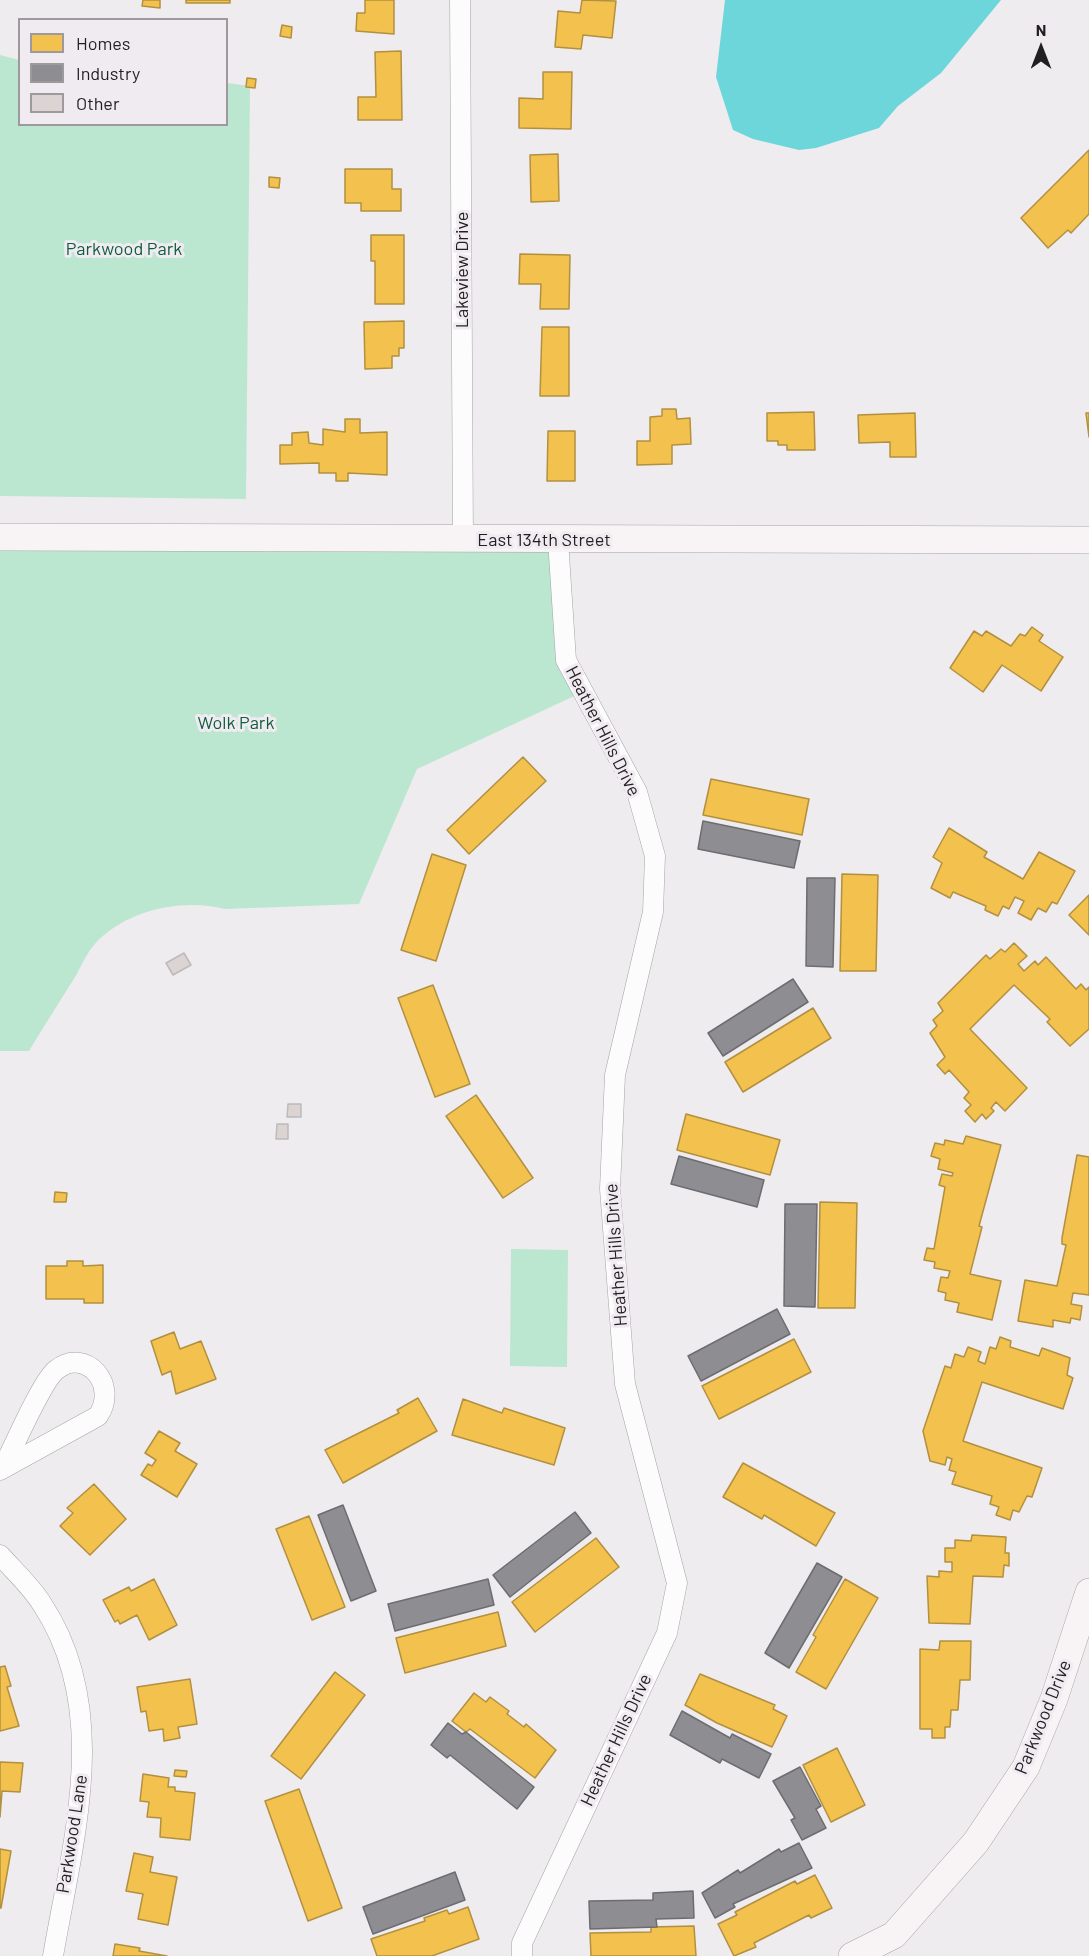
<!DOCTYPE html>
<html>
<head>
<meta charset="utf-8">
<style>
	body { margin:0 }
	#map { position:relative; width:1089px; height:1956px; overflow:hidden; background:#efecef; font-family:Barlow,sans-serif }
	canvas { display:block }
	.legend { position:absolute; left:18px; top:18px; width:210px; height:108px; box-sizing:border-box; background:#f0ebf0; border:2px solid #9d999d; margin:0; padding:8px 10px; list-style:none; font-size:18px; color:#211f21 }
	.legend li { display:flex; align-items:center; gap:12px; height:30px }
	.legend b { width:30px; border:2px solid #9d999d }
	.north { position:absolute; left:1011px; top:18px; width:60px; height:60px; -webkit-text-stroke:4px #f0ebf0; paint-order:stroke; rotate:0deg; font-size:16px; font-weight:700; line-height:24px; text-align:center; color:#211f21 }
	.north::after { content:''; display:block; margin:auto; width:21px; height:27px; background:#211f21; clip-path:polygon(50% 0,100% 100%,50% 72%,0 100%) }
</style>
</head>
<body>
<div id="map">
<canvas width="1089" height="1956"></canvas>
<ul class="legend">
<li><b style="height:16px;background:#f2c14e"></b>Homes</li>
<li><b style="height:16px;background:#8d8d92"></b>Industry</li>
<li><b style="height:16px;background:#dcd3d3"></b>Other</li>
</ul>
<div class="north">N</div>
</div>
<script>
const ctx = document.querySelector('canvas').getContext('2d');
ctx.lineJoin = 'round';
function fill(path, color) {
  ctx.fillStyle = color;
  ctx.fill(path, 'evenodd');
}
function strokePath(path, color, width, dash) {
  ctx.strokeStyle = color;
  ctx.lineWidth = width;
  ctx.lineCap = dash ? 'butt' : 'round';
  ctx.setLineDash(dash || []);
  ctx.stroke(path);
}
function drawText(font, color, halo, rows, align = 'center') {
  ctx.font = font + ' Barlow,sans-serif';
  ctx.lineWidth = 6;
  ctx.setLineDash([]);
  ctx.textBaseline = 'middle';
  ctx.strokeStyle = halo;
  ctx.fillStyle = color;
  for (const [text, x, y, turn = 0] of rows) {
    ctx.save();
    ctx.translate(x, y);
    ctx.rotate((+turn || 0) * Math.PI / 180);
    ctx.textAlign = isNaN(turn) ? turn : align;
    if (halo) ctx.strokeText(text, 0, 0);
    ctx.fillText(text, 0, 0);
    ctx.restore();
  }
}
fill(new Path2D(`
	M0 55 19 60 20 124H226L227 83 250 86 246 499 0 496Z
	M0 537 558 540 566 660 583 692 417 769 359 904 225 909C181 898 125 910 94 945 86 954 81 967 75 977 60 1001 44 1026 29 1051H0Z
	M511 1249 568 1250 567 1367 510 1366Z`), '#bbe6d0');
fill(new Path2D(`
	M725 0H1001L941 73 898 106 879 128 816 148 799 150 753 139 733 130 716 77Z`), '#6dd6db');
const homes = new Path2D(`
	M143 0H160V8L142 6Z
	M186 0H230V3H186Z
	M365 0H394V34L356 31 357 13H365Z
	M582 0 616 1 612 38 583 35 581 49 555 47 558 11 580 13Z
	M282 25 292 27 291 38 280 36Z
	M401 51 402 120H358V97H376L375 52Z
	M543 72H572L571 129 519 128V98L543 99Z
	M247 78 256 79 255 88 246 87Z
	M1089 150V214L1071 233 1068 230 1048 248 1021 218Z
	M558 154 559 201 531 202 530 155Z
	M345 169H392V189H401V211H361V203H345Z
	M269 177 280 178 279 188 269 187Z
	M371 235H404V304H375V261H371Z
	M520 254 570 255 569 309H540L541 284H519Z
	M404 321V348H399V356H392V368L365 369 364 322Z
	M542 327H569V396H540Z
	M662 409H676L677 419 690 418 691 444 672 445V464L637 465V441H650V417L662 416Z
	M814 412 815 450H787V445H778V441H767V413Z
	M915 413 916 457H890V442L859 443 858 415Z
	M1086 413H1089V437Z
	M345 419H360V433L387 432V475L348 473V481H336V473H319V463L280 464V445H292V433L308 432 309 443 323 445V429L345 432Z
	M548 431H575V481H547Z
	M1032 627 1043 635 1039 641 1063 657 1041 691 1002 665 983 692 950 668 974 631 982 636 986 631 1011 646 1020 634 1025 636Z
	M523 757 546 781 469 854 447 830Z
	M711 779 809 799 802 835 703 815Z
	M949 828 987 852 984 857 1023 879 1039 852 1075 871 1057 904 1052 902 1046 912 1038 908 1031 920 1018 913 1024 901 1015 897 1009 909 1003 906 998 916 985 910 986 906 953 892 950 898 931 888 942 863 933 857Z
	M432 854 466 865 436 961 401 950Z
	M842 874 878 875 876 971H840Z
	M1089 895V935L1069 915Z
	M1014 943 1027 956 1018 964 1024 971 1035 961 1038 965 1046 957 1076 989 1081 984 1086 990 1089 987V1029L1070 1046 1047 1022 1050 1019 1014 985 970 1029 1027 1088 1005 1111 996 1102 991 1108 994 1111 986 1119 982 1114 975 1122 965 1111 971 1105 964 1098 969 1092 949 1070 945 1074 937 1065 945 1057 930 1033 937 1026 933 1020 943 1011 938 1003 986 955 990 959 1001 949 1005 952Z
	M433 985 470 1084 435 1097 398 998Z
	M813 1008 831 1038 743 1092 725 1062Z
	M476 1095 533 1178 503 1198 446 1116Z
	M686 1114 780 1140 770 1175 677 1150Z
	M966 1136 1001 1145 979 1226 982 1227 970 1274 1001 1281 992 1320 957 1312 959 1303 945 1300 946 1293 938 1291 941 1277 948 1278 950 1271 934 1268 935 1262 924 1260 927 1248 934 1249 945 1187 939 1185 942 1174 952 1176 953 1173 938 1169 940 1159 931 1156 935 1143 944 1145 945 1140 963 1144Z
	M1077 1155 1089 1157V1295L1073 1293 1071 1304 1082 1306 1080 1320 1071 1318 1070 1323 1053 1320V1327L1018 1321 1025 1280 1057 1286 1066 1245 1062 1244V1238Z
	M55 1192 67 1193 66 1202H54Z
	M820 1202 857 1203 855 1308H818Z
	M67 1261H83V1266L103 1265V1303H84V1299H46V1266H67Z
	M174 1332 180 1349 201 1341 216 1379 176 1394 171 1371 162 1375 151 1341Z
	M1000 1337 1011 1341 1010 1347 1039 1356 1042 1348 1070 1358 1067 1375 1073 1378 1063 1409 982 1382 963 1441 1042 1468 1032 1497 1027 1496 1019 1512 1013 1510 1010 1520 996 1515 999 1507 990 1504 992 1496 952 1484 956 1472 949 1470 952 1459 947 1457 945 1465 930 1461 923 1431 945 1366 951 1368 955 1354 964 1357 968 1347 981 1352 978 1361 985 1364 990 1347 996 1349Z
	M794 1339 811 1372 719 1419 702 1386Z
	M418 1398 437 1431 343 1483 325 1450 399 1413 397 1410Z
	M463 1399 502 1413 504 1408 565 1428 554 1465 452 1435Z
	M159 1431 180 1443 175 1451 197 1464 177 1497 141 1475 148 1464 152 1466 156 1460 145 1453Z
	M743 1463 835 1513 816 1546 764 1515 762 1519 723 1497Z
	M94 1484 126 1519 90 1555 60 1526 73 1513 67 1508Z
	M309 1516 345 1607 312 1620 276 1529Z
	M972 1535 1006 1537 1005 1553H1009V1566L1004 1565 1003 1577 973 1576 970 1624 929 1623 927 1576 939 1577V1571L952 1572V1562H945V1548H955V1540L971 1541Z
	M596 1538 619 1567 535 1632 512 1602Z
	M154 1579 177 1625 149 1640 137 1615 120 1624 118 1620 115 1622 103 1600 129 1587 131 1591Z
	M845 1579 878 1598 826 1689 796 1672 816 1637 813 1635Z
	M498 1612 506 1646 405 1673 396 1638Z
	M940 1641H971L970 1680H960L958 1710H951L950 1727H945V1738H932V1729H920V1649L939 1650Z
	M5 1666 11 1686 7 1687 19 1726 0 1731V1667Z
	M335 1672 365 1695 301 1779 271 1756Z
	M700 1674 775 1705 773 1709 787 1716 772 1747 717 1723 685 1705Z
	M190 1679 197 1724 178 1727 180 1738 164 1741 163 1729 149 1731 146 1711 141 1712 137 1687Z
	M474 1693 486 1702 490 1697 509 1711 507 1714 524 1727 526 1724 556 1750 535 1778 470 1729 466 1732 452 1721Z
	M837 1748 865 1805 831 1822 803 1765Z
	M0 1762 23 1763 20 1792 2 1791 0 1817Z
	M175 1770 187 1771 186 1777 174 1776Z
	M143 1774 169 1778 168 1787H175V1791L195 1793 190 1840 160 1837 161 1818 147 1817 149 1802 140 1801Z
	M299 1789 342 1908 308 1921 265 1801Z
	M0 1849 11 1851 1 1908H0Z
	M134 1853 153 1857 150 1872 177 1877 168 1925 138 1919 143 1894 126 1891Z
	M815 1875 832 1908 811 1918 809 1915 754 1943 756 1947 734 1956 718 1924 737 1915 735 1912 795 1881 797 1884Z
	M468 1907 479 1939 432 1956H377L371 1939 425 1921 424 1918 447 1910 449 1914Z
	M694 1926 696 1956H591L590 1933 651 1932V1927Z
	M115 1944 140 1948 139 1951 167 1956H113Z`);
fill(homes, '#f2c14e');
strokePath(homes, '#b39040', 1.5);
const industry = new Path2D(`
	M703 821 800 841 794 868 698 849Z
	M807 878H835L833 967 806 966Z
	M793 979 808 1002 723 1056 708 1033Z
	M679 1156 764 1180 757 1207 671 1184Z
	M785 1204H817L815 1307 784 1306Z
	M777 1309 790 1334 701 1381 688 1356Z
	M343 1505 376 1591 351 1601 318 1515Z
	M575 1512 591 1533 510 1597 493 1575Z
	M817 1563 842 1577 789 1668 765 1653Z
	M488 1579 494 1605 395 1631 388 1604Z
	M682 1711 730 1738 732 1734 771 1754 759 1778 722 1759 720 1763 670 1735Z
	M448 1723 462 1734 466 1732 534 1787 517 1809 450 1755 447 1758 431 1745Z
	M800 1767 821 1806 816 1809 826 1828 802 1840 791 1820 795 1818 773 1781Z
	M799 1843 812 1868 733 1904 735 1907 715 1918 702 1893 738 1870 740 1873 779 1849 781 1852Z
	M455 1872 465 1900 373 1934 363 1907Z
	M693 1891 694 1918 656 1919 657 1927 590 1929 589 1901 653 1900V1893Z`);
fill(industry, '#8d8d92');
strokePath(industry, '#6d6c70', 1.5);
const building = new Path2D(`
	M184 953 191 965 173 975 166 963Z
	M288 1104H301V1117H287Z
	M277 1124H288V1139H276Z`);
fill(building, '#dcd3d3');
strokePath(building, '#bcbabb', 1.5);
const street = new Path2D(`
	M460 0 463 540
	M0 1470 98 1416C119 1385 86 1346 56 1370 42 1381 13 1448 3 1468
	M0 1555C14 1571 31 1586 42 1604 112 1710 73 1840 53 1956
	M522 1956V1943L667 1633 677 1583 625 1384 610 1189 615 1075 653 912 655 856 637 792 566 660 558 540`);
const secondary = new Path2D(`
	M0 537 1089 540
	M852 1956 894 1935 976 1842 1026 1767 1054 1699 1089 1592`);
strokePath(street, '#a5a3a5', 21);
strokePath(secondary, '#a5a3a5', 28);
strokePath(street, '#fdfcfd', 20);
strokePath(secondary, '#f8f4f6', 27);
drawText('18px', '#0f5e3d', '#f0ebf0', [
	["Parkwood Park",124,249],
	["Wolk Park",236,723]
]);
drawText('18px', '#211f21', '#f0ebf0', [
	["Lakeview Drive",462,270,-90],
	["East 134th Street",544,540],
	["Heather Hills Drive",603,731,63],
	["Heather Hills Drive",616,1255,-94],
	["Parkwood Drive",1043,1717,-68],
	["Heather Hills Drive",616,1740,-65],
	["Parkwood Lane",72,1834,-81]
]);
</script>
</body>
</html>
